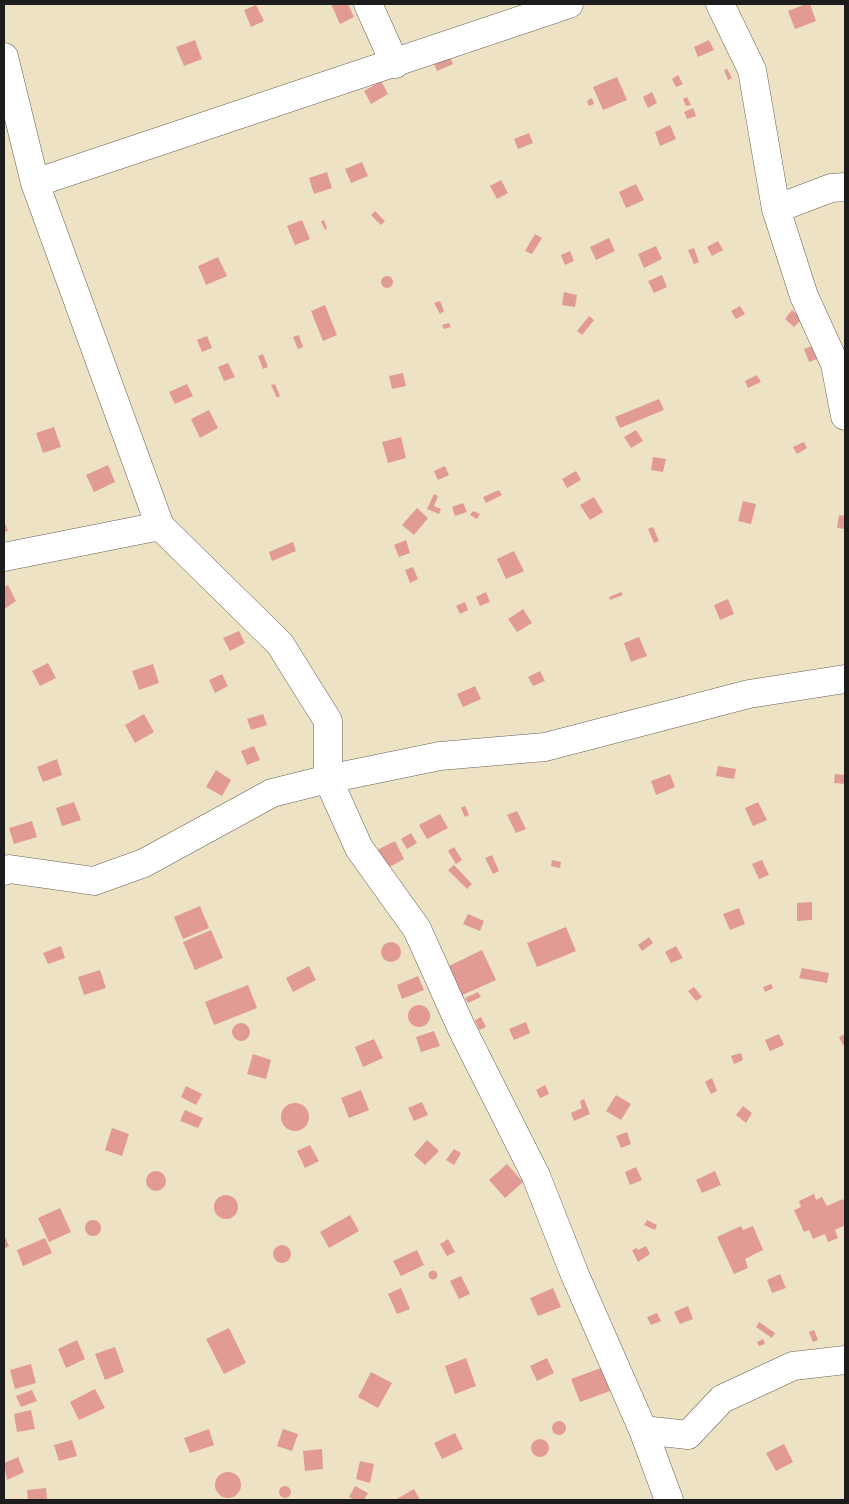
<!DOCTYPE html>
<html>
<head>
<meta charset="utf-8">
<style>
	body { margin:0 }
	#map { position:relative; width:849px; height:1504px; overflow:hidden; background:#ede2c4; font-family:Itim,sans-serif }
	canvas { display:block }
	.frame { position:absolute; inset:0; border:5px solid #1c1c1c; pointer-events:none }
</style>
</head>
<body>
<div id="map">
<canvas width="849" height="1504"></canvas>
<div class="frame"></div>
</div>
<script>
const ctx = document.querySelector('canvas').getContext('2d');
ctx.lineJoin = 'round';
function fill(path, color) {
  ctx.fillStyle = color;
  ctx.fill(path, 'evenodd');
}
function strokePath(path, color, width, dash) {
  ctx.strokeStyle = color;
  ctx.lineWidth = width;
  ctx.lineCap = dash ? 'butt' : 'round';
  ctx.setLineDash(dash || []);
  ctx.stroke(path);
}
fill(new Path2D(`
	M331 4H348L354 17 340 24Z
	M806 4H810L816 21 795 29 788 11Z
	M256 5 264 21 251 27 244 10Z
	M195 40 202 59 184 66 176 47Z
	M709 40 714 50 698 57 694 47Z
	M448 52 453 64 437 71 432 59Z
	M727 69 732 78 728 80 724 70Z
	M678 75 683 84 676 87 672 79Z
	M617 77 627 100 603 110 593 87Z
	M381 81 388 94 371 104 364 91Z
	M652 92 657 103 648 108 643 97Z
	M687 97 691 105 686 106 683 99Z
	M592 98 594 104 589 106 587 101Z
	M693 108 696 116 687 119 684 112Z
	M670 125 676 139 660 146 655 132Z
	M529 133 533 143 518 149 514 139Z
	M362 162 368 176 351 183 345 169Z
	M327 172 332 188 314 194 309 178Z
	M501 180 508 193 497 199 490 186Z
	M636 184 644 200 626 208 619 192Z
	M375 211 385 221 381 225 371 215Z
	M302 220 310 239 295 245 287 226Z
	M324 220 327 228 325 230 321 221Z
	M535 234 542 238 532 254 525 251Z
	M609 238 615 251 596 260 590 247Z
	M718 241 723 250 712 256 707 247Z
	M656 246 662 259 644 268 638 254Z
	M694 248 699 262 694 264 688 250Z
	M570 251 574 261 565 265 561 255Z
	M218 257 227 276 206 285 198 266Z
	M662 275 667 287 654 293 648 281Z
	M381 282a6 6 0 1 1 12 0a6 6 0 1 1-12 0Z
	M564 292 577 295 575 307 562 305Z
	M440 301 444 311 440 314 434 303Z
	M325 305 337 335 323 341 311 311Z
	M740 306 745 314 736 319 731 311Z
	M792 310 802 319 794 327 785 319Z
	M589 316 594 320 582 335 577 331Z
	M449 323 451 327 444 329 442 325Z
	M299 335 303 347 298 349 293 337Z
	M207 336 212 348 202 352 197 340Z
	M815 345 820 358 809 362 804 349Z
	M263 354 268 367 263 369 258 356Z
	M228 363 235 377 224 381 218 367Z
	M403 373 406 386 392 389 389 376Z
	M757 375 761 382 748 388 745 381Z
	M187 384 193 396 175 404 169 392Z
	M275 384 280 396 277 398 271 385Z
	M659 399 664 410 620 428 615 417Z
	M209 410 218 428 200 438 191 419Z
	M54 427 61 447 43 453 36 433Z
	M636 430 643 441 631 448 624 437Z
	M401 437 406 458 388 463 382 442Z
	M804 442 807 448 797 454 793 447Z
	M653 457 666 459 663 472 651 470Z
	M108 465 115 482 94 492 86 475Z
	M445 466 449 475 438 480 434 471Z
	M576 471 581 480 567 488 562 479Z
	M499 490 502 495 486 503 483 497Z
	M434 494 438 496 434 506 441 509 439 514 427 509Z
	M594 497 603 512 590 520 580 505Z
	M743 501 756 504 751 524 738 521Z
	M463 503 467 512 455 516 452 507Z
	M417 508 428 518 414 535 402 525Z
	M473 511 480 514 477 519 470 515Z
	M839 515 845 516V529L837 528Z
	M4 521 8 531 4 532Z
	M653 527 659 541 654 543 648 529Z
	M406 540 410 553 399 557 394 545Z
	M293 542 296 551 272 561 269 552Z
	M514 551 524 571 506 579 497 559Z
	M413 567 418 579 410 583 405 570Z
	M8 585 16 601 4 609V587Z
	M486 592 490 602 480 606 476 597Z
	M621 592 623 595 610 600 609 597Z
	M728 599 734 614 720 620 714 605Z
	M465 602 468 610 460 614 456 606Z
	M523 609 532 623 517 632 508 619Z
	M239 631 245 643 230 651 223 638Z
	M639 637 647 656 631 662 624 643Z
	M48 663 56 678 40 686 32 671Z
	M153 664 159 683 139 690 132 671Z
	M540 671 545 681 533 686 528 677Z
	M222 674 228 686 215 693 209 680Z
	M475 686 481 699 463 707 457 694Z
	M144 714 154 732 135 743 125 725Z
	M263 714 267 725 251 730 247 719Z
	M254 746 260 760 247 765 241 751Z
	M57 759 62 775 43 782 37 767Z
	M718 766 736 769 734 779 716 776Z
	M216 770 231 780 222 796 206 787Z
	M670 774 675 787 656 795 651 781Z
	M835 774 845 775V784L834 783Z
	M74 802 81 820 62 826 56 808Z
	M758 802 767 820 753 826 745 808Z
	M465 806 469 815 465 817 461 808Z
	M517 811 526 829 516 833 507 815Z
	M440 814 448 828 427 839 419 825Z
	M32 821 37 837 14 844 9 828Z
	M411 833 417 843 407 849 401 839Z
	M395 841 404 859 386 869 377 850Z
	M454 847 462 860 456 864 448 851Z
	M492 855 499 871 493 874 485 858Z
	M552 860 561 862 560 868 551 866Z
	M762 860 769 875 759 879 752 864Z
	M454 865 472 884 467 889 448 870Z
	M812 902V920L797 921V903Z
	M200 906 209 928 183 939 174 917Z
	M739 908 745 924 730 930 723 914Z
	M468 914 484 921 480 931 463 924Z
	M566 927 576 951 537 967 527 943Z
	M211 930 223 958 195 970 183 942Z
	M649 937 653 943 642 951 638 945Z
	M381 952a10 10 0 1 1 20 0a10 10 0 1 1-20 0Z
	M61 946 65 958 48 964 43 953Z
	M676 946 683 958 671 963 665 952Z
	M482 950 496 980 460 996 447 967Z
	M309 966 316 980 293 992 286 978Z
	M802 968 829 973 827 983 799 978Z
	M100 970 106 988 84 995 78 977Z
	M418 976 424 990 402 999 397 985Z
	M771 984 773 988 765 992 763 987Z
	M248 985 257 1008 214 1025 205 1002Z
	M694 987 702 997 696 1001 688 991Z
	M478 992 481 997 468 1003 465 998Z
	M408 1016a11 11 0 1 1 22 0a11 11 0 1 1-22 0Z
	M481 1017 486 1027 479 1030 475 1020Z
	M526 1022 530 1033 514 1040 509 1029Z
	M232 1032a9 9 0 1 1 18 0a9 9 0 1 1-18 0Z
	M434 1031 440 1046 421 1052 416 1037Z
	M779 1034 784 1045 770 1051 765 1040Z
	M845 1034V1044L843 1045 839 1037Z
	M374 1039 383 1058 363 1067 355 1047Z
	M741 1053 743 1060 734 1064 731 1056Z
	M253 1054 271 1060 266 1079 247 1074Z
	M712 1078 717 1091 711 1094 705 1082Z
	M545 1085 549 1094 540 1098 536 1090Z
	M186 1086 202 1094 196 1105 181 1097Z
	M361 1090 369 1110 349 1118 341 1098Z
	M616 1095 631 1104 621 1120 606 1111Z
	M584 1099 590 1114 574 1121 571 1113 582 1108 580 1101Z
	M422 1102 428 1115 414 1121 408 1108Z
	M281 1117a14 14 0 1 1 28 0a14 14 0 1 1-28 0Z
	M743 1106 752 1113 746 1123 736 1115Z
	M185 1110 203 1118 198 1128 180 1121Z
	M112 1128 129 1134 122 1156 105 1150Z
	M627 1132 631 1144 621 1148 616 1136Z
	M427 1140 439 1151 425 1165 414 1155Z
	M310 1145 319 1161 305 1168 297 1151Z
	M454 1149 461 1153 454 1165 446 1160Z
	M507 1164 523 1182 505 1198 489 1180Z
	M636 1167 642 1180 630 1185 625 1172Z
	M715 1171 721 1185 702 1193 696 1180Z
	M146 1181a10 10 0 1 1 20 0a10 10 0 1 1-20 0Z
	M814 1194 816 1200 822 1197 827 1206 843 1199 845 1203V1225L835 1230 838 1238 828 1242 825 1234 813 1239 809 1230 804 1232 794 1210 801 1207 799 1201Z
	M214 1207a12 12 0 1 1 24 0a12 12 0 1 1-24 0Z
	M60 1208 71 1232 49 1242 38 1218Z
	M350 1215 359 1231 329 1248 320 1232Z
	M85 1228a8 8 0 1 1 16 0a8 8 0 1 1-16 0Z
	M647 1220 657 1225 655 1230 644 1225Z
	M741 1226 743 1230 753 1226 763 1250 745 1259 748 1268 734 1274 717 1237Z
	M4 1235 9 1246 4 1249Z
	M45 1238 52 1253 23 1266 17 1250Z
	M448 1239 455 1252 447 1256 440 1244Z
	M273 1254a9 9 0 1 1 18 0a9 9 0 1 1-18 0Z
	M646 1246 650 1254 638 1262 632 1250 637 1248 638 1250Z
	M417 1250 424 1265 401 1276 393 1261Z
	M428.5 1275a4.5 4.5 0 1 1 9 0a4.5 4.5 0 1 1-9 0Z
	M780 1274 786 1288 772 1293 767 1280Z
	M461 1276 470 1294 459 1299 450 1281Z
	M401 1288 410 1309 397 1314 388 1294Z
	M553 1288 561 1307 538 1316 530 1298Z
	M688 1306 693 1319 680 1324 674 1312Z
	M657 1313 661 1321 651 1325 647 1317Z
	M759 1322 775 1333 772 1338 756 1327Z
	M229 1328 246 1363 224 1374 206 1339Z
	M814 1330 818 1340 813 1342 809 1332Z
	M763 1339 765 1344 759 1346 757 1342Z
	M77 1340 85 1359 66 1368 58 1349Z
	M115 1347 124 1372 105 1380 95 1354Z
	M466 1358 476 1386 455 1394 445 1366Z
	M547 1358 554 1373 537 1381 530 1366Z
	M31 1364 36 1383 15 1389 10 1370Z
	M601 1368 610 1391 580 1402 571 1379Z
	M371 1372 392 1383 378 1408 358 1397Z
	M95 1389 105 1408 79 1420 70 1402Z
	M32 1390 37 1401 21 1407 16 1396Z
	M31 1410 35 1429 17 1432 14 1414Z
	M552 1428a7 7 0 1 1 14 0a7 7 0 1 1-14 0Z
	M209 1429 214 1445 190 1453 184 1438Z
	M283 1429 298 1434 292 1451 277 1446Z
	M455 1433 463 1449 442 1459 434 1443Z
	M531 1448a9 9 0 1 1 18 0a9 9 0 1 1-18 0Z
	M72 1440 77 1456 59 1461 54 1445Z
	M784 1444 793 1462 776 1471 766 1453Z
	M322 1449 323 1469 305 1471 303 1451Z
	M18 1457 24 1472 7 1480 4 1463Z
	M360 1461 374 1464 370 1483 356 1479Z
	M215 1485a13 13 0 1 1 26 0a13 13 0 1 1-26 0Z
	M279 1492a6 6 0 1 1 12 0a6 6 0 1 1-12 0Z
	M355 1486 368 1493 364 1500H355L349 1497Z
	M46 1488 47 1500H28L27 1490Z
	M414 1489 420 1500H395Z`), '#e29a94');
const minor = new Path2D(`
	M368 4 395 64
	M720 4 752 70 776 209 831 188 845 187
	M4 57 35 183 160 526 280 644 328 721V779L359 848 417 929 462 1029 536 1176 575 1275 643 1430 669 1500
	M35 183 569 4
	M776 209 804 296 835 364 845 416
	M4 557 160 526
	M4 871 9 869 94 881 144 863 272 793 328 779 440 756 545 747 749 694 845 679
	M643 1430 688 1435 722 1399 793 1366 845 1360`);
strokePath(minor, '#656157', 29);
strokePath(minor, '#fff', 28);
</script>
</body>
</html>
